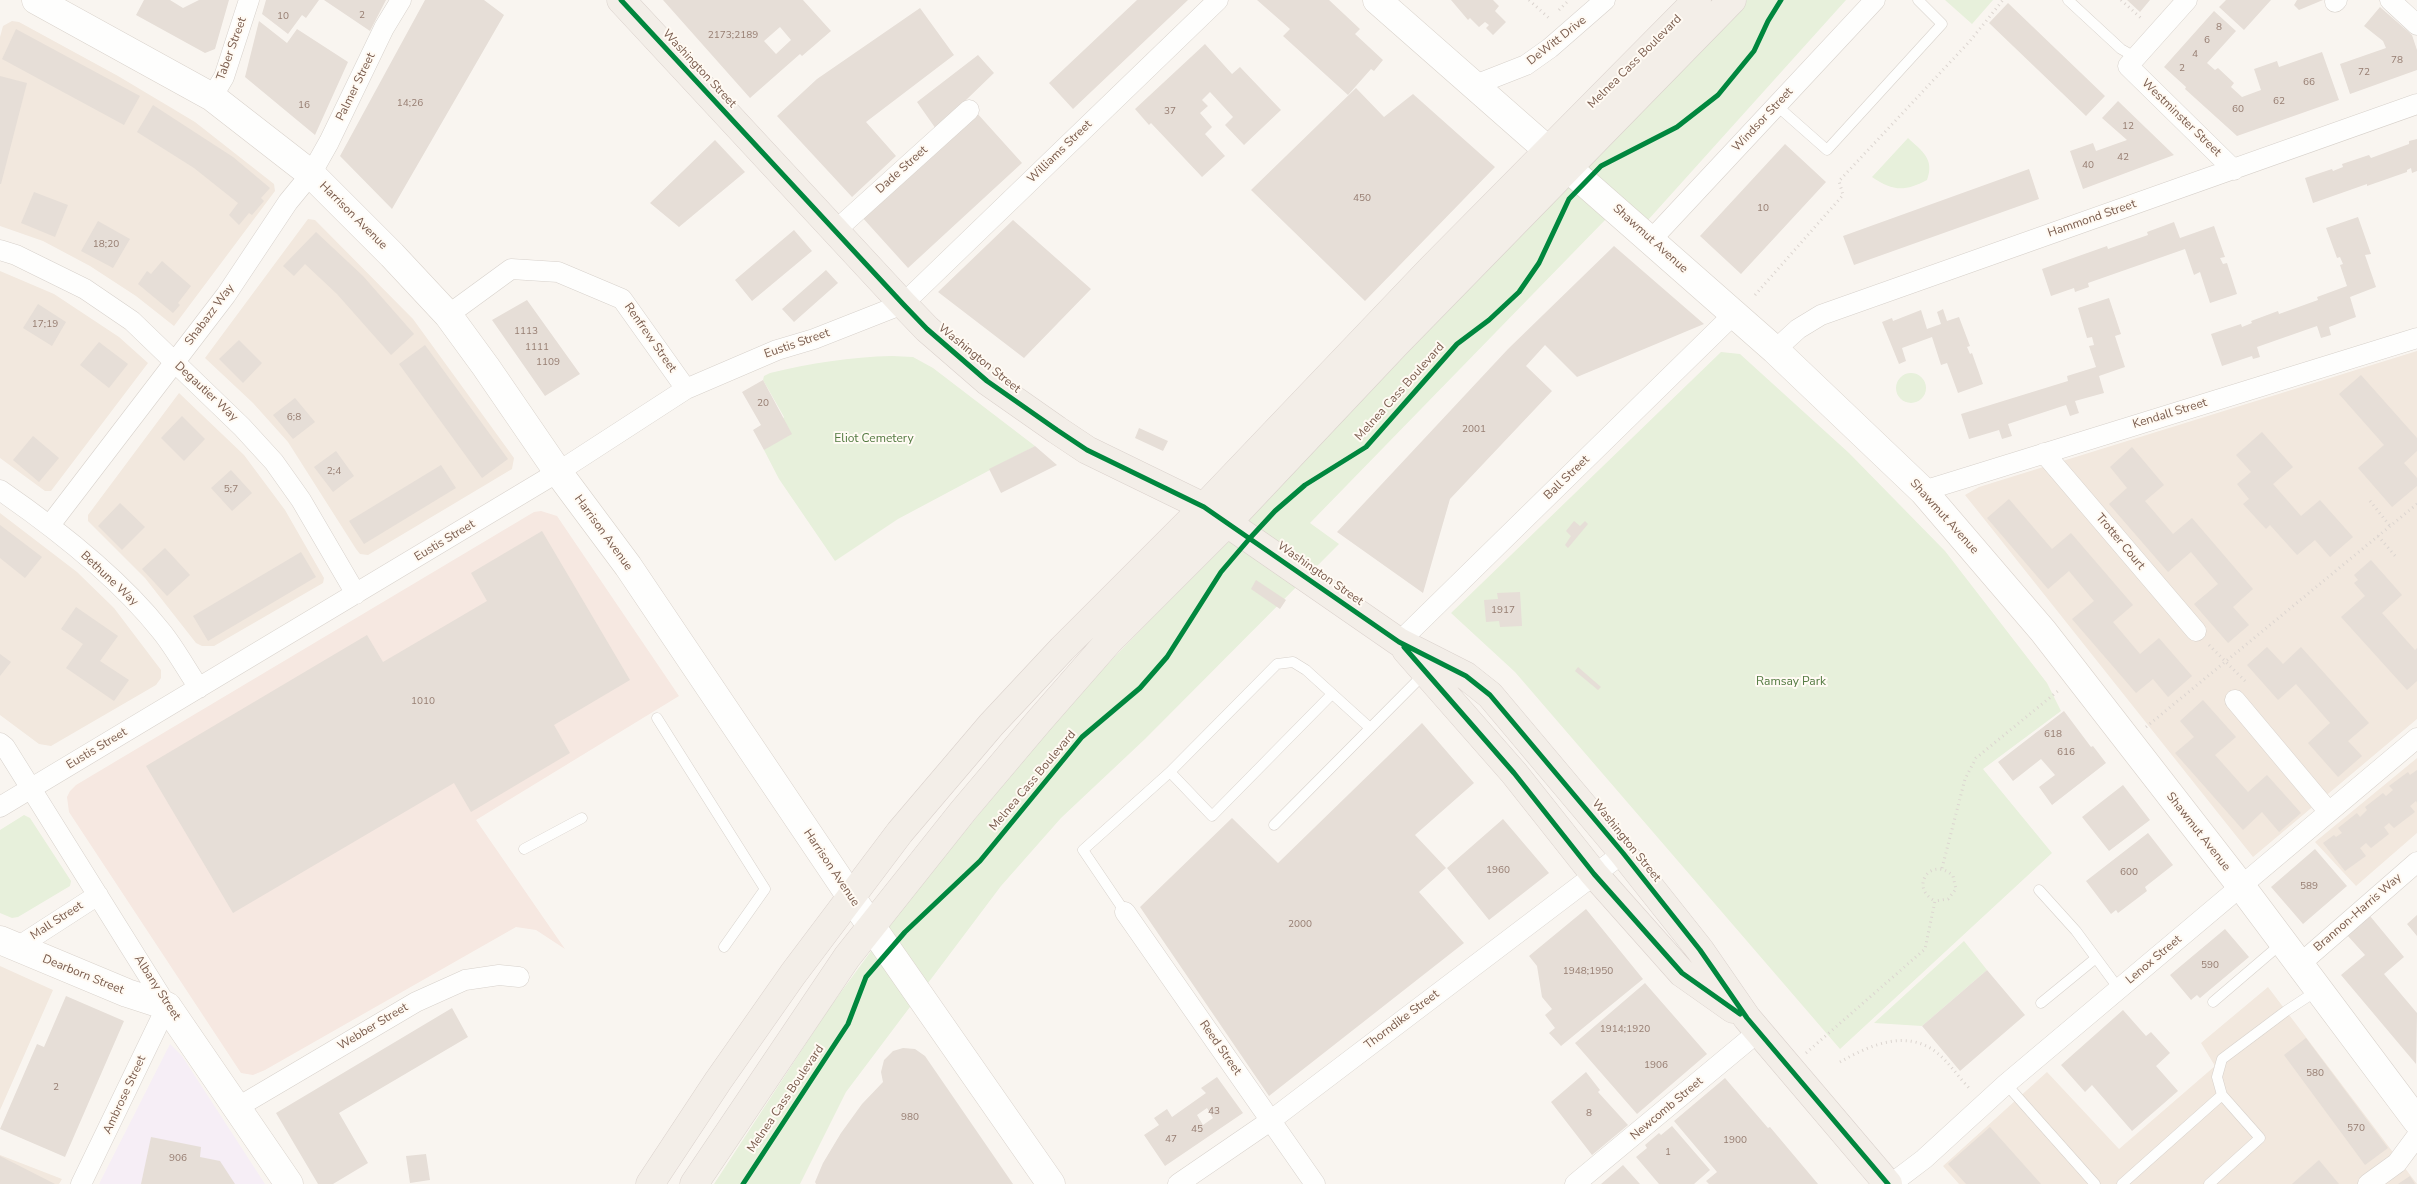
<!DOCTYPE html>
<html>
<head>
<meta charset="utf-8">
<style>
	body { margin:0 }
	canvas { display:block; background:#f9f5f0 }
</style>
</head>
<body>
<canvas width="2417" height="1184"></canvas>
<script>
const ctx = document.querySelector('canvas').getContext('2d');
ctx.lineJoin = 'round';
function fill(path, color) {
  ctx.fillStyle = color;
  ctx.fill(path, 'evenodd');
}
function strokePath(path, color, width, dash) {
  ctx.strokeStyle = color;
  ctx.lineWidth = width;
  ctx.lineCap = dash ? 'butt' : 'round';
  ctx.setLineDash(dash || []);
  ctx.stroke(path);
}
function drawText(font, color, halo, rows, align = 'center') {
  ctx.font = font + ' "Nunito Sans",sans-serif';
  ctx.lineWidth = 4;
  ctx.setLineDash([]);
  ctx.textBaseline = 'middle';
  ctx.strokeStyle = halo;
  ctx.fillStyle = color;
  for (const [text, x, y, turn = 0] of rows) {
    ctx.save();
    ctx.translate(x, y);
    ctx.rotate((+turn || 0) * Math.PI / 180);
    ctx.textAlign = isNaN(turn) ? turn : align;
    if (halo) ctx.strokeText(text, 0, 0);
    ctx.fillText(text, 0, 0);
    ctx.restore();
  }
}
fill(new Path2D(`
	M12 21 19 22 118 76 195 122 274 184 275 191 174 326 136 296 90 266 43 241 0 226V37L3 26Z
	M308 219 315 220 413 319 514 458 512 469 368 555 360 554 356 549 288 442 253 403 205 358Z
	M0 271 54 294 119 337 148 363 51 491H45L0 458Z
	M2417 351V719L2253 857 1965 495 1979 487Z
	M179 393 244 455 285 510 324 578 323 583 214 646H202L196 643 145 578 88 521V515Z
	M0 513 77 572 114 608 161 670V678L156 685 51 746 39 744 0 715Z
	M2417 758V833L2356 886 2315 842Z
	M0 966 53 990 0 1110Z
	M2268 987 2417 1184H1959L1943 1166 2047 1072 2119 1149 2215 1066 2201 1043Z
	M0 1155 62 1179 59 1184H0Z`), '#f2e8de');
fill(new Path2D(`
	M541 511 557 516 679 696 476 820 565 949 536 930 516 927 265 1070 253 1075 241 1073 69 812 67 797 70 791 76 785 534 512Z`), '#f6e8e1');
fill(new Path2D(`
	M170 1044 182 1056 265 1184H99Z`), '#f6eef6');
fill(new Path2D(`
	M1747 0H1846L1630 240 1607 218 1310 523 1339 544 1145 739 1061 818 1001 886 846 1092 800 1184H714L830 1007 910 898 1074 699Z
	M1945 0H1993L1972 24Z
	M1908 138C1922 151 1935 159 1927 180 1904 192 1893 191 1872 177Z
	M1721 352 1740 354 1849 453 1945 551 2047 683 2061 711 1983 769 2052 853 1840 1049 1515 672 1451 613Z
	M892 356 913 357 933 368 1035 446 898 519 835 561 779 479 764 450 784 417 763 380 764 376 770 373C811 363 850 357 892 356Z
	M1896 388a15 15 0 1 1 30 0a15 15 0 1 1-30 0Z
	M24 815 30 818 71 881 70 886 18 917 12 918 0 913V830Z
	M1964 941 1987 970 1922 1026 1874 1023Z`), '#e7f0db');
fill(new Path2D(`
	M144 0H170L183 8 199 0H229L215 49 205 53 136 15Z
	M266 0H319L306 18 302 15 288 34 262 14Z
	M324 0H386L370 31Z
	M425 0H484L504 15 392 209 340 156Z
	M663 0H803L831 31 802 56 800 54 750 98ZM780 27 791 40 776 54 764 41Z
	M1137 0H1188L1073 109 1049 83Z
	M1257 0H1329L1360 29 1355 34 1383 60 1374 71 1371 69 1348 95 1283 36 1290 29Z
	M1451 0H1493L1499 6 1495 11 1506 22 1493 35 1486 28 1489 25 1485 22 1479 27 1470 18 1468 20Z
	M2127 0H2150L2140 12Z
	M2226 0H2271L2244 30 2219 7Z
	M2297 0H2323L2299 10 2294 5Z
	M2008 3 2105 96 2086 116 1989 23Z
	M2380 7 2412 35 2417 50V70L2350 94 2340 64 2386 48 2383 41 2364 26Z
	M920 8 954 55 866 122 896 156 852 197 777 116 817 79Z
	M2214 11 2236 31 2207 63 2215 70 2218 68 2234 83 2231 87 2242 97 2261 90 2254 69 2277 61 2279 67 2322 52 2339 100 2237 136 2185 89 2186 87 2164 67Z
	M259 21 287 43 297 29 348 62 315 135 245 77Z
	M16 29 140 96 124 125 2 59Z
	M1205 44 1232 74 1240 67 1281 110 1244 145 1225 125 1233 117 1210 92 1202 100 1208 106 1200 113 1212 127 1205 134 1225 156 1202 177 1151 123 1149 125 1135 109Z
	M978 55 994 73 936 129 917 102Z
	M0 76 27 83 1 184H0Z
	M1356 88 1384 117 1413 94 1495 167 1365 301 1251 190Z
	M2118 101 2174 155 2083 189 2070 151 2093 143 2096 151 2127 140 2102 118Z
	M153 105 233 157 270 188 261 198 264 201 252 215 249 213 239 225 229 215 238 203 194 168 137 132Z
	M976 112 1022 163 908 268 861 216Z
	M2417 139V171L2412 173 2411 168 2407 170V172L2367 186V184L2313 203 2305 178 2332 169 2333 171 2343 167 2342 164 2369 155 2371 158 2409 144V141Z
	M715 140 745 172 679 227 650 203Z
	M1785 144 1826 182 1741 274 1700 236Z
	M2029 169 2039 199 1854 265 1843 236Z
	M34 192 68 205 55 237 21 223Z
	M2358 217 2371 254 2365 255 2376 287 2350 297 2356 317 2329 327 2331 335 2321 338 2317 326 2257 347 2260 357 2253 359 2252 356 2222 366 2211 334 2241 324 2242 327 2252 323 2251 321 2278 311 2279 314 2318 300 2317 297 2347 286 2340 265 2343 264 2340 257 2337 258 2326 228Z
	M1013 220 1091 289 1024 358 938 292Z
	M98 221 130 239 113 268 81 251Z
	M2174 222 2180 238 2214 226 2225 257 2220 258 2223 264 2227 263 2237 294 2210 303 2200 272 2194 275 2185 249 2088 283 2089 287 2075 292 2074 288 2051 296 2042 269 2107 246 2108 249 2148 235 2147 232Z
	M794 230 812 251 752 301 735 280Z
	M316 232 363 276 414 334 391 355 337 294 305 264 294 276 283 266Z
	M1614 246 1704 324 1577 377 1545 345 1526 366 1552 391 1450 499 1423 593 1337 532 1508 349Z
	M162 261 191 286 178 303 180 305 173 313 138 284 147 271 151 274Z
	M826 270 838 283 794 322 782 309Z
	M2109 298 2121 334 2115 336 2125 367 2099 376 2104 393 2075 401 2079 413 2070 416 2066 405 2008 424 2012 436 2002 439 1999 430 1969 439 1961 414 2068 381 2067 376 2096 367 2089 346 2094 345 2092 337 2087 338 2078 308Z
	M527 300 580 374 545 396 492 320Z
	M38 304 66 322 52 346 23 328Z
	M1943 309 1947 321 1959 317 1970 346 1967 347 1970 354 1972 353 1983 384 1958 393 1947 363 1941 365 1932 337 1902 348 1906 361 1899 364 1882 322 1892 318 1893 321 1921 310 1927 329 1941 324 1937 312Z
	M239 340 262 363 243 383 219 359Z
	M99 342 128 364 109 388 80 365Z
	M425 345 508 459 482 478 399 364Z
	M2361 375 2417 438V451L2404 463 2417 478V486L2392 507 2358 468 2384 445 2339 394Z
	M763 380 792 434 764 450 753 430 761 425 742 392Z
	M295 398 315 422 293 439 273 415Z
	M182 416 205 439 184 461 161 438Z
	M1139 428 1168 441 1163 451 1135 438Z
	M2262 432 2293 467 2273 484 2301 516 2320 500 2353 537 2330 557 2315 540 2297 555 2270 525 2266 529 2243 504 2249 499 2237 484 2251 472 2236 455Z
	M33 436 59 458 39 482 13 460Z
	M1035 446 1057 465 1001 493 989 469Z
	M2132 447 2164 485 2145 501 2173 534 2192 518 2253 589 2233 607 2249 625 2228 643 2194 604 2218 584 2191 552 2168 572 2109 504 2127 488 2110 467Z
	M336 451 354 476 333 492 314 467Z
	M441 465 456 488 364 544 349 521Z
	M231 470 252 493 232 511 211 488Z
	M2009 499 2052 549 2071 533 2133 605 2113 622 2140 654 2159 638 2192 676 2168 697 2153 679 2136 693 2072 619 2094 601 2069 571 2048 589 1987 518Z
	M120 503 145 527 122 550 98 526Z
	M1574 521 1580 526 1585 521 1588 524 1568 548 1565 545 1571 536 1566 531Z
	M0 525 42 557 25 578 0 558Z
	M542 531 630 680 554 725 570 753 471 812 454 783 233 913 146 766 367 635 383 662 487 601 471 573Z
	M165 548 190 575 167 596 142 569Z
	M301 552 316 577 208 641 193 616Z
	M2371 560 2402 595 2382 613 2415 650 2417 648V681L2407 690 2341 617 2365 596 2354 583 2358 580 2354 575Z
	M1256 580 1286 600 1280 609 1251 589Z
	M1520 592 1522 626 1500 627 1499 621 1486 622 1484 600 1498 599 1497 593Z
	M76 607 118 636 100 661 129 680 114 701 66 668 83 644 61 629Z
	M2267 647 2283 664 2301 647 2369 723 2348 741 2362 756 2338 777 2308 743 2330 723 2296 684 2278 700 2247 665Z
	M0 654 11 662 0 676Z
	M1578 667 1601 687 1598 690 1575 671Z
	M2203 700 2236 737 2215 755 2248 792 2267 775 2301 813 2279 832 2262 812 2243 830 2175 753 2194 737 2180 721Z
	M2064 711 2091 747 2093 746 2106 763 2052 805 2039 787 2055 775 2041 759 2013 781 1998 762Z
	M1422 723 1474 783 1415 835 1446 868 1419 892 1464 943 1269 1096 1140 907 1232 818 1278 863Z
	M2417 770V803L2416 801 2410 806 2415 812 2394 828 2389 823 2384 827 2389 834 2371 848 2366 843 2360 848 2366 856 2345 871 2323 843 2334 835 2336 837 2342 833 2338 828 2357 813 2360 817 2367 810 2365 807 2383 793 2386 796 2393 790 2389 786 2408 772 2410 775Z
	M2123 785 2150 820 2109 851 2082 817Z
	M1503 819 1549 873 1489 920 1447 868Z
	M2148 833 2173 865 2145 887 2147 891 2118 913 2116 910 2111 914 2086 881Z
	M2315 849 2347 886 2303 924 2271 887Z
	M1586 909 1643 979 1561 1046 1549 1033 1555 1028 1545 1015 1552 1009 1542 997 1537 966 1529 956Z
	M2417 915V936L2407 924Z
	M2370 916 2404 957 2384 974 2417 1013 2416 1064 2341 975 2365 955 2347 935Z
	M2225 929 2249 957 2200 998 2197 995 2191 1000 2170 975Z
	M1987 970 2025 1015 1960 1071 1922 1026Z
	M1645 983 1707 1054 1637 1114 1575 1043Z
	M66 996 124 1021 65 1157 0 1129 37 1044 44 1047Z
	M452 1008 468 1037 339 1113 368 1163 333 1184H318L276 1113Z
	M2123 1010 2146 1036 2151 1032 2170 1053 2156 1066 2178 1091 2132 1131 2092 1085 2085 1092 2061 1065Z
	M2306 1038 2388 1148 2365 1165 2284 1055Z
	M903 1048 915 1049 925 1056 1013 1184H816L815 1182 823 1163 841 1133 862 1104 883 1082 881 1072 884 1060 893 1051Z
	M1586 1072 1600 1090 1598 1092 1628 1125 1592 1155 1551 1102Z
	M1217 1077 1243 1113 1165 1166 1144 1135 1159 1125 1154 1118 1167 1109 1172 1117 1206 1093 1201 1088ZM1207 1108 1213 1118 1203 1125 1197 1115Z
	M1725 1078 1768 1128 1770 1127 1818 1184H1709L1706 1181 1717 1172 1674 1121Z
	M1672 1126 1710 1170 1694 1184H1659L1636 1157 1647 1148 1645 1145 1659 1133 1661 1135Z
	M1990 1127 2041 1184H1966L1948 1164Z
	M151 1137 201 1147 200 1157 220 1161 235 1184H141Z
	M426 1154 430 1180 410 1183 406 1156Z
	M0 1156 55 1184H0Z
	M2319 1160 2339 1184H2292Z
	M1623 1165 1640 1184H1601Z
	M2410 1176 2415 1184H2398Z`), '#e6ded7');
const lane = new Path2D(`
	M2068 0 2121 49 2135 57
	M1776 105 1827 150 1942 24 1918 0
	M657 718 765 889 724 947
	M1170 772 1212 816 1332 694
	M1274 825 1424 674
	M524 849 582 818
	M2039 890 2076 931 2119 989
	M1125 912 1083 850 1170 772 1277 664 1293 662 1306 670 1370 728
	M2213 1002 2282 943
	M2041 1003 2096 958
	M2006 1084 2095 1184
	M2122 1184 2222 1095
	M2209 1184 2260 1138 2222 1095 2217 1077 2222 1059 2286 1011 2318 990`);
const street = new Path2D(`
	M2187 0 2128 66 2234 170
	M2390 0 2417 25
	M2335 2 2337 0
	M1475 85 1526 65 1550 48 1605 0
	M212 97 224 77 249 0
	M835 231 969 110
	M1651 240 1875 0
	M0 250 16 255 85 289 132 321 242 427 274 462 301 500 356 594
	M448 315 511 269 558 272 622 299 686 389
	M1775 350 1798 329 1821 315 2417 104
	M2044 453 2196 631
	M0 490C55 528 119 578 161 631 175 648 186 669 199 688
	M1923 491 2417 338
	M50 525 226 295 288 202 311 174 329 142 384 28 401 0
	M1399 642 1734 314
	M2235 700 2329 812
	M0 743 5 747 167 1006 81 1184
	M0 807 558 472 686 389 777 350 814 339 903 304 1218 0
	M1125 912 1315 1184
	M16 948 98 895
	M2300 964 2417 862
	M238 1107 416 1002 465 980 499 975 519 977
	M1178 1184 1270 1121 1623 853
	M1575 1184 1758 1032
	M1891 1184 1924 1159 2006 1084 2417 738
	M2368 1184 2397 1163 2417 1136`);
const secondary = new Path2D(`
	M36 0 212 97 311 174 392 255 448 315 486 367 558 472 628 566 851 897 1051 1184
	M1377 0 1775 350 1923 491 2043 631 2241 886 2417 1121
	M0 940 127 993 167 1006 289 1184`);
const primary = new Path2D(`
	M621 0 903 304 927 329 987 381 1057 430 1087 450 1204 507 1399 642 1466 676 1490 695 1623 853 1700 950 1747 1018 1888 1184
	M1406 650 1514 773 1594 874 1682 973 1733 1009
	M650 1184 718 1081 793 974 900 832 991 725 1062 649 1204 507 1430 270 1697 0
	M694 1184 847 957 963 811 1039 721 1109 641 1227 523 1396 344 1732 0`);
strokePath(lane, '#d7d1cb', 11);
strokePath(street, '#d7d1cb', 21);
strokePath(secondary, '#d9d2cb', 29);
strokePath(primary, '#dad1cc', 29);
strokePath(new Path2D(`
	M1529 0 1550 19
	M2121 0 2143 20
	M1559 10 1569 0
	M1755 295 1843 195 1839 181 1970 41 2003 0
	M2370 501 2390 526
	M2378 536 2397 558
	M2209 645 2245 681
	M2146 727 2417 504
	M1942 868 1965 779 1976 758 2058 691
	M1806 1053 1925 949 1935 901 1948 899 1956 889 1953 876C1932 855 1908 887 1935 901
	M1840 1062C1870 1045 1906 1029 1936 1052 1949 1062 1959 1078 1970 1089`), '#dcd5d0', 3, [1, 4]);
strokePath(lane, '#fefefd', 10);
strokePath(street, '#fefefd', 20);
strokePath(secondary, '#fefefd', 28);
strokePath(primary, '#f3eee8', 28);
strokePath(new Path2D(`
	M621 0 903 304 927 329 987 381 1057 430 1087 450 1204 507 1399 642 1466 676 1490 695 1623 853 1700 950 1747 1018 1888 1184
	M1404 647 1514 773 1594 874 1682 973 1740 1014
	M743 1184 848 1024 866 977 905 932 980 861 1082 737 1140 688 1167 657 1221 572 1250 538 1275 511 1305 485 1366 447 1457 344 1489 320 1519 292 1539 263 1569 199 1601 166 1677 127 1718 95 1754 51 1768 21 1781 0`), '#00873e', 5);
drawText('10px', '#977e72', null, [
	["2",362,16],
	["10",283,17],
	["8",2219,28],
	["2173;2189",733,36],
	["6",2207,41],
	["4",2195,55],
	["78",2397,61],
	["2",2182,69],
	["72",2364,73],
	["66",2309,83],
	["62",2279,102],
	["14;26",410,104],
	["16",304,106],
	["60",2238,110],
	["37",1170,112],
	["12",2128,127],
	["42",2123,158],
	["40",2088,166],
	["450",1362,199],
	["10",1763,209],
	["18;20",106,245],
	["17;19",45,325],
	["1113",526,332],
	["1111",537,348],
	["1109",548,363],
	["20",763,404],
	["6;8",294,418],
	["2001",1474,430],
	["2;4",334,472],
	["5;7",231,490],
	["1917",1503,611],
	["1010",423,702],
	["618",2053,735],
	["616",2066,753],
	["1960",1498,871],
	["600",2129,873],
	["589",2309,887],
	["2000",1300,925],
	["590",2210,966],
	["1948;1950",1588,972],
	["1914;1920",1625,1030],
	["1906",1656,1066],
	["580",2315,1074],
	["2",56,1088],
	["43",1214,1112],
	["8",1589,1114],
	["980",910,1118],
	["570",2356,1129],
	["45",1197,1130],
	["47",1171,1140],
	["1900",1735,1141],
	["1",1668,1153],
	["906",178,1159]
]);
drawText('12px', '#7a5c4d', '#fffaf3', [
	["DeWitt Drive",1557,41,-38],
	["Taber Street",232,49,-70],
	["Melnea Cass Boulevard",1635,62,-45],
	["Washington Street",699,69,47],
	["Palmer Street",356,87,-64],
	["Westminster Street",2181,118,44],
	["Windsor Street",1763,120,-47],
	["Williams Street",1060,152,-44],
	["Dade Street",902,170,-42],
	["Harrison Avenue",353,216,45],
	["Hammond Street",2092,219,-19],
	["Shawmut Avenue",1650,239,42],
	["Shabazz Way",210,315,-53],
	["Renfrew Street",650,338,55],
	["Eustis Street",797,344,-19],
	["Washington Street",979,359,39],
	["Degautier Way",206,392,43],
	["Melnea Cass Boulevard",1400,392,-48],
	["Kendall Street",2170,414,-17],
	["Ball Street",1567,478,-44],
	["Shawmut Avenue",1944,517,48],
	["Harrison Avenue",603,533,54],
	["Eustis Street",445,541,-31],
	["Trotter Court",2120,542,50],
	["Washington Street",1320,574,35],
	["Bethune Way",109,579,43],
	["Eustis Street",97,749,-31],
	["Melnea Cass Boulevard",1033,781,-50],
	["Shawmut Avenue",2198,832,52],
	["Washington Street",1626,841,51],
	["Harrison Avenue",831,868,56],
	["Brannon-Harris Way",2358,913,-41],
	["Mall Street",57,921,-33],
	["Lenox Street",2154,960,-40],
	["Dearborn Street",83,975,22],
	["Albany Street",157,988,57],
	["Thorndike Street",1402,1020,-37],
	["Webber Street",373,1027,-31],
	["Reed Street",1220,1048,55],
	["Ambrose Street",125,1095,-65],
	["Melnea Cass Boulevard",786,1099,-56],
	["Newcomb Street",1667,1109,-40]
]);
drawText('12px', '#537a41', '#fffaf3', [
	["Eliot Cemetery",874,439],
	["Ramsay Park",1791,682]
]);
</script>
</body>
</html>
